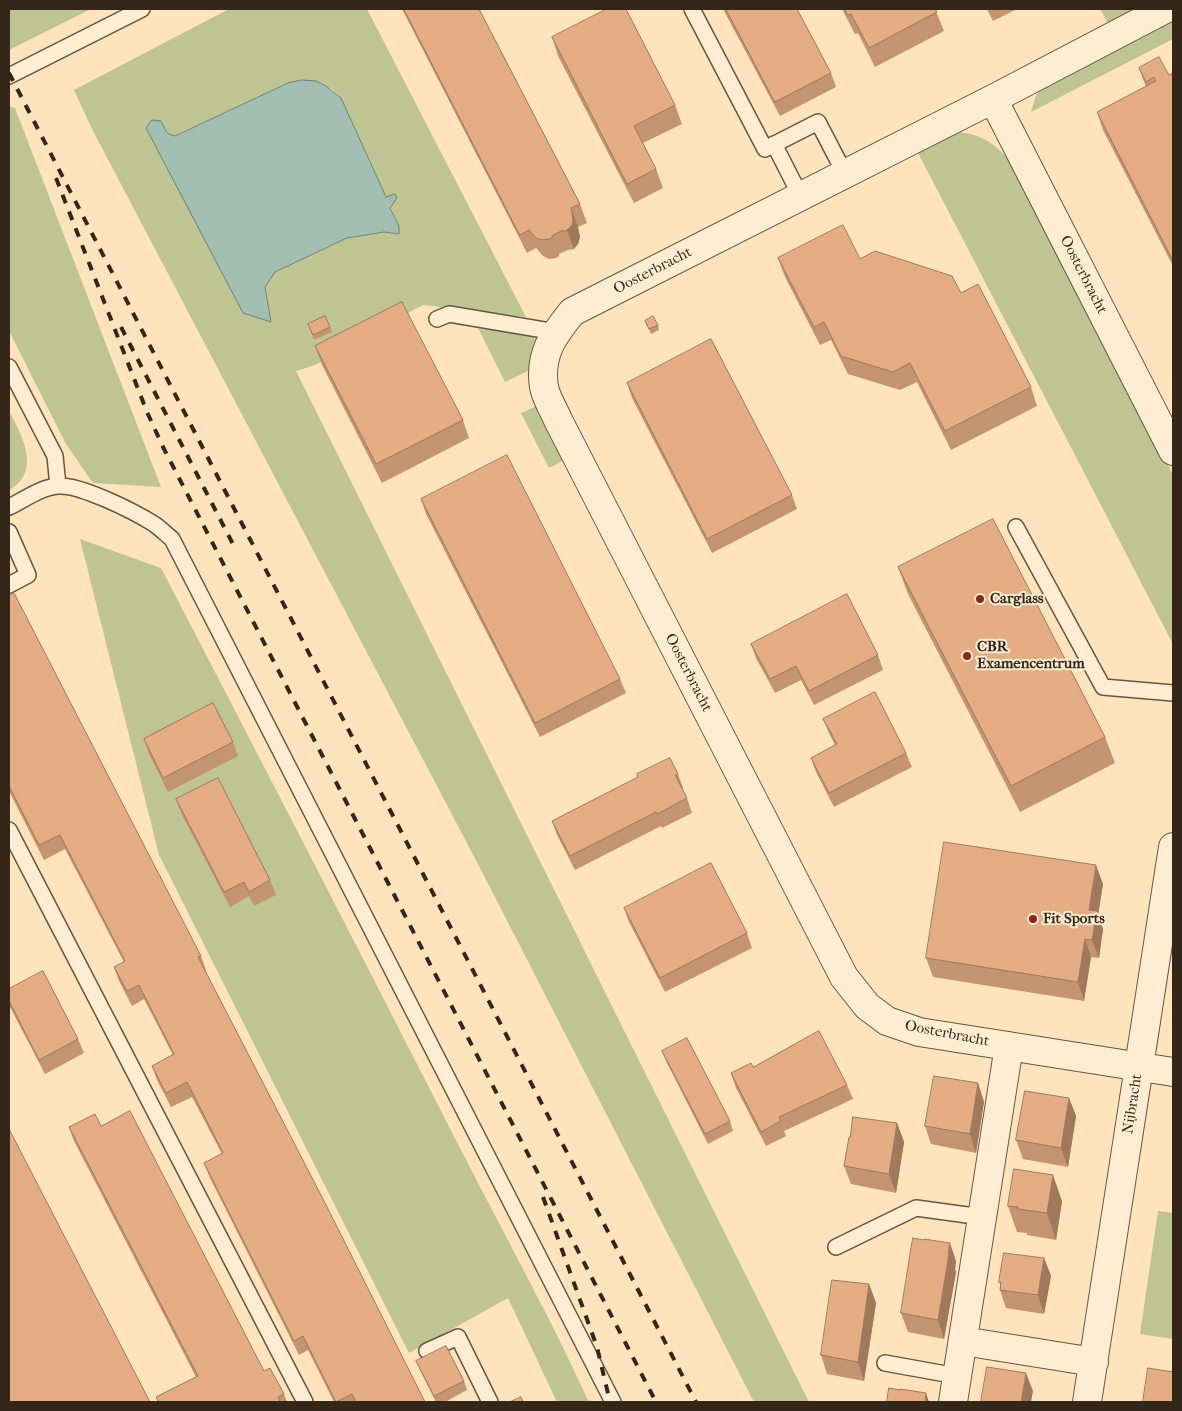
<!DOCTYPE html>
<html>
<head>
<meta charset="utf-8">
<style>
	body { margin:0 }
	#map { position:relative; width:1182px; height:1411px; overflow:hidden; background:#fee3bc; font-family:"IM FELL French Canon",serif }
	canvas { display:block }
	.frame { position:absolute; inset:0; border:10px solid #352717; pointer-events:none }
</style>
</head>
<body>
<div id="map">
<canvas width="1182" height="1411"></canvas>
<div class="frame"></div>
</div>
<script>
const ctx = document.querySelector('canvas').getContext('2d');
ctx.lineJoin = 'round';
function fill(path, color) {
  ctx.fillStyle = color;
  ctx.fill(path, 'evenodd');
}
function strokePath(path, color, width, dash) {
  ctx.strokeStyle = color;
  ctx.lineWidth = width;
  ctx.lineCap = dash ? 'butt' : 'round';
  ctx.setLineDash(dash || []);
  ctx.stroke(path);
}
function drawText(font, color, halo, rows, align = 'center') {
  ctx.font = font + ' "IM FELL French Canon",serif';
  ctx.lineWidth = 4;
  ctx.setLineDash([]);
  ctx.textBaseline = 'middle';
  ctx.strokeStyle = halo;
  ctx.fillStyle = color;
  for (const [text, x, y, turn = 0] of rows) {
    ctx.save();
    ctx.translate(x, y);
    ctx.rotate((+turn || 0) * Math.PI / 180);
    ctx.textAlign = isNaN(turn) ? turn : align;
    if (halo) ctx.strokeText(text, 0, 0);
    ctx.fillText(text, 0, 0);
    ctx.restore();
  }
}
fill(new Path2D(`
	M9 9H91L9 50Z
	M229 9H367L526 317 423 305 406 314 407 317 315 365 296 371 809 1402H754L479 866 92 129 74 90ZM288 83 332 89 341 98 399 226V234L384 232 347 238 275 272 265 287 266 302 167 167 146 128 161 121 167 133 175 136Z
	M1100 9H1136L1108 23Z
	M1173 17V39L1031 112 1036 95 1042 88Z
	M9 106 15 108 161 487 93 483 66 444 9 331Z
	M956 132C983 133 1000 147 1015 168L1173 475V644L916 149Z
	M478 328 535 335 536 338 538 339 532 369 505 382Z
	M539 405 566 459 549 468 521 413Z
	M9 411C18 428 35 457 23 477 20 483 13 487 9 491Z
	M80 539 161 568C262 762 362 956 461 1150 504 1234 550 1317 589 1402H557L508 1298 409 1353 159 855Z
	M1158 1211 1173 1213V1339L1140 1334Z`), '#bec492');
const water = new Path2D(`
	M302 80 316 81 326 86 341 98 386 197 395 194 397 198 390 208 399 226V234L384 232 347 238 275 272 265 287 271 322 243 313 146 128 152 120 161 121 167 133 175 136 288 83Z`);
fill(water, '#a0beb1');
strokePath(water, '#758273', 1);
const lane = new Path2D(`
	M692 9 765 149 818 122 845 174
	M9 76 142 9
	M774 144 801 197
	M437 319 449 314 556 332
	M9 367 55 456 58 486
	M9 507C24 500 41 487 58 486 80 484 135 512 154 524 160 528 166 534 172 539L613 1402
	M1016 527 1103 687 1173 693
	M9 532 28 575 9 585
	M9 830 305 1402
	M836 1247 916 1208 982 1217
	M427 1351 458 1337 490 1402
	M885 1363 957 1376`);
const street = new Path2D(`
	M1165 9 993 99 572 312C553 336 539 354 544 387 546 398 554 410 558 420L844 977 867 1006 887 1021 919 1032 1173 1072
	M993 99 1173 451
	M963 1341 1094 1362
	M953 1402 1009 1046
	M1087 1402 1173 847`);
strokePath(lane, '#675640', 18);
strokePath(street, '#675640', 30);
strokePath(lane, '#feedd3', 15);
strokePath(street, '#feedd3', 28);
strokePath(new Path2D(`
	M9 73 696 1402
	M56 178 147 412 163 447 656 1402
	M121 327 236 550
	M543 1197 597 1347 610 1402`), '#352717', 4, [9, 9]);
fill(new Path2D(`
	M402 9H479L580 204 587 223 578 227 580 237 578 244 574 249 570 250V249L559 254V256L556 258 549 259 543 256 536 248 527 253Z
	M723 9H797L831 73 836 87 780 116Z
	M842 9H935L944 31 875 67 858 33 855 34Z
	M987 9H1017L993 21Z
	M552 37 675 105 682 124 643 143 656 169 663 188 634 203 558 56Z
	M1139 68 1169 75 1173 73V266L1103 130 1097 112 1146 87Z
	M778 258 860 259 961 293 1031 387 1037 406 951 450 917 382 900 390 848 374 831 340 820 345 785 277Z
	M325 316 332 332 314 340 308 324Z
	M645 321 658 325 659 330 651 334Z
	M315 346 463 420 469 438 382 483 322 365Z
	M627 383 792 495 797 509 712 553 632 398Z
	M421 499 620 679 626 693 540 737 426 514Z
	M898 567 1105 737 1115 763 1020 812 908 594Z
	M9 596 201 956 206 970H205L425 1402H334L308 1350 299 1355 210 1178 204 1163 222 1154 192 1097 171 1107 157 1080 152 1066 173 1055 144 999 132 1006 119 981 114 967 124 962 65 849 44 860 9 791Z
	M751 644 878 655 883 670 814 705 801 680 775 693 756 658Z
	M823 719 906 753 912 767 834 807 816 772 811 758 835 745 829 733Z
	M144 739 233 742 238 756 168 792 149 754Z
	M678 774 683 788 682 789 687 798 692 813 662 828 661 826 575 870 557 835 552 821Z
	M176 799 270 880 276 895 254 906 249 896 230 907 181 813Z
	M1103 884 1098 915 1103 929 1099 958 1091 957 1084 1001 933 977 926 958Z
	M624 908 747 933 752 948 665 992 629 922Z
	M9 989 78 1039 84 1053 45 1074 9 1005Z
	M662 1051 730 1121 733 1131 708 1144 666 1061Z
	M753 1067 847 1085 853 1099 784 1131 786 1136 766 1146 736 1088 731 1073Z
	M978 1083 984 1102 976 1153 931 1144 925 1126Z
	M1069 1098 1076 1116 1068 1167 1023 1159 1016 1140Z
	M897 1123 904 1142 896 1193 851 1184 844 1166 850 1137Z
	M101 1126 264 1371 284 1394 287 1402H158L156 1397 196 1377 74 1141 69 1127Z
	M1062 1201 1056 1240 1027 1235V1233L1017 1232 1008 1206Z
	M1044 1258 1051 1276 1044 1314 1006 1308 1000 1290V1284L999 1282Z
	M956 1261 955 1270 956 1272 944 1339 908 1332 901 1313Z
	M869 1284 876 1303 864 1381 827 1374 821 1355Z
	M416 1361 464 1381 467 1390 445 1402H436L420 1370Z`), '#c49471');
fill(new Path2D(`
	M571 208 578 227 580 237 578 244 574 249 567 230Z
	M1096 865 1103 884 1098 915 1103 929 1099 958 1092 940 1089 910Z
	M1085 939 1091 957 1084 1001 1078 982Z
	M978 1083 984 1102 976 1153 970 1134Z
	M1069 1098 1076 1116 1068 1167 1061 1148Z
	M897 1123 904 1142 896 1193 889 1174Z
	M1053 1175 1062 1201 1056 1240 1047 1213Z
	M950 1243 956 1261 955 1270 956 1272 944 1339 938 1320Z
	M1044 1258 1051 1276 1044 1314 1038 1295Z
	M869 1284 876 1303 864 1381 858 1362Z
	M1026 1373 1033 1391 1031 1402H1021Z
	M926 1393 929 1402H925Z`), '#a0785c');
const building = new Path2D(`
	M404 9H479L580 204 571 208 573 219 572 225 567 230 564 232 563 230 552 236V238L549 239 542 240 536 238 529 230 520 235Z
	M607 9H626L675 105 634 126 656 169 627 184 552 37Z
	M726 9H797L831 73 775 102Z
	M845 9H935L937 12 869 48 851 14 848 15Z
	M1159 57 1169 75 1173 73V261L1097 112 1156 81 1154 77 1146 82 1139 68Z
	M843 225 860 259 875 251 952 276 961 293 978 284 1031 387 945 431 910 363 893 372 841 356 824 322 814 327 778 258Z
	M402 302 463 420 376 464 315 346Z
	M325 316 330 327 313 335 308 324Z
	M653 316 658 325 649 329 645 321Z
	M711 339 792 495 707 539 627 383Z
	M507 455 620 679 535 723 421 499Z
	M993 519 1105 737 1011 786 898 567Z
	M14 593 201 956 198 957 324 1201 425 1402H356L352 1394 336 1402 303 1336 294 1341 204 1163 223 1153 187 1082 166 1093 152 1066 174 1054 139 985 127 991 114 967 125 961 60 835 39 845 9 786V596Z
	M847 594 878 655 809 691 796 666 770 679 751 644Z
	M875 692 906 753 829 793 811 758 837 744 823 719Z
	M213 703 233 742 163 778 144 739Z
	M670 758 678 774 675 775 687 798 657 814 656 812 570 856 552 821 638 777 637 774Z
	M218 778 270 880 249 892 244 882 224 892 176 799Z
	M944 842 1096 865 1089 910 1097 911 1092 940 1085 939 1078 982 926 958Z
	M711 863 747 933 660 978 624 908Z
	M43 971 78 1039 39 1060 9 1001V989Z
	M819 1031 847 1085 779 1117 781 1121 761 1132 731 1073 751 1063 753 1067Z
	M687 1038 730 1121 705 1134 662 1051Z
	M934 1076 978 1083 970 1134 925 1126Z
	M1025 1091 1069 1098 1061 1148 1016 1140Z
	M130 1111 264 1371 270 1368 284 1394 278 1397 280 1402H159L156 1397 198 1376 69 1127 95 1114 101 1126Z
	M853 1117 897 1123 889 1174 844 1166 849 1137H850Z
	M9 1129 150 1402H9Z
	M1014 1169 1053 1175 1047 1213 1018 1209V1207L1008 1206Z
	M913 1238 923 1240 924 1239 950 1243 948 1253 949 1254 938 1320 901 1313Z
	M1004 1253 1044 1258 1038 1295 1000 1290 1001 1282H999Z
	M832 1280 869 1284 858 1362 821 1355Z
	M446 1346 464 1381 434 1396 416 1361Z
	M987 1367 1026 1373 1021 1402H981Z
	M1148 1368 1173 1372V1402H1143Z
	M889 1388 900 1390V1389L926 1393 925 1402H887Z
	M521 1397 523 1402H516L515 1401 510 1402Z`);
fill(building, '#e4ac83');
strokePath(building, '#a0785c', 1);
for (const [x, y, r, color] of [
	[980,599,5,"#8f2418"],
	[967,656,5,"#8f2418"],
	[1033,919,5,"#8f2418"]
]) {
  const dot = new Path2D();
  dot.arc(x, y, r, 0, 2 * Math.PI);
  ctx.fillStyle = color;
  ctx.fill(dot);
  strokePath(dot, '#feedd3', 2);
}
drawText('15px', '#352717', '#feedd3', [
	["Oosterbracht",653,271,-27],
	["Oosterbracht",1083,275,63],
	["Oosterbracht",688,673,63],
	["Oosterbracht",947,1034,11],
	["Nijbracht",1133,1104,-81]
]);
drawText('bold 15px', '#352717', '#feedd3', [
	["Carglass",990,599],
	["CBR",977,647],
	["Examencentrum",977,664],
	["Fit Sports",1043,919]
], 'left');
</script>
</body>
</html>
